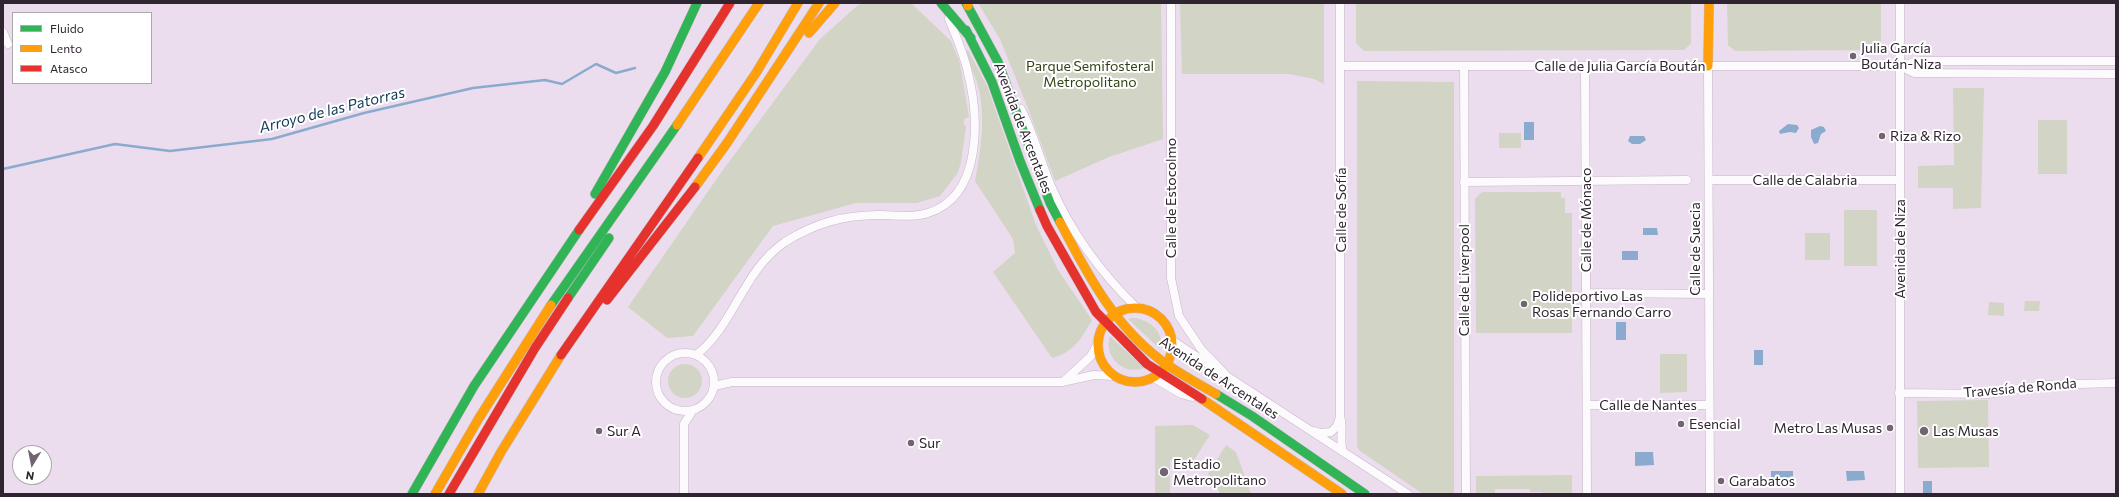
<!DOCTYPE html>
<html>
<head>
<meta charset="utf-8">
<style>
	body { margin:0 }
	#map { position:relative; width:2119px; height:497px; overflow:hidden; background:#ecddee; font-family:Commissioner,sans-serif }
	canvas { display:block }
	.frame { position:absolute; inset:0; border:4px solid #2f2530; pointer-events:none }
	.legend { position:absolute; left:12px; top:12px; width:140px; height:72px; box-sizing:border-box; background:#fff; border:1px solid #aca8ac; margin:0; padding:5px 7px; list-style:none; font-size:12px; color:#2f2530 }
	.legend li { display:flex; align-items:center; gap:8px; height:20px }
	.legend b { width:20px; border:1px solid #aca8ac }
	.north { position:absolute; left:12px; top:445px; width:40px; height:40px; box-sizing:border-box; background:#fff; border:1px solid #aca8ac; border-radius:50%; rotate:190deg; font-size:11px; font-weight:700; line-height:16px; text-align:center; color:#2f2530 }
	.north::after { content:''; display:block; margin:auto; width:14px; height:18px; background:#716572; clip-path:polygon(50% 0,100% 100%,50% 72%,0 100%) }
</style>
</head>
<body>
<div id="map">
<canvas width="2119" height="497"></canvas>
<div class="frame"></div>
<ul class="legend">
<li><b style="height:5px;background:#30b455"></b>Fluido</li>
<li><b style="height:5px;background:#ff9f0a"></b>Lento</li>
<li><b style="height:5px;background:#e5322d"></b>Atasco</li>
</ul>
<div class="north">N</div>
</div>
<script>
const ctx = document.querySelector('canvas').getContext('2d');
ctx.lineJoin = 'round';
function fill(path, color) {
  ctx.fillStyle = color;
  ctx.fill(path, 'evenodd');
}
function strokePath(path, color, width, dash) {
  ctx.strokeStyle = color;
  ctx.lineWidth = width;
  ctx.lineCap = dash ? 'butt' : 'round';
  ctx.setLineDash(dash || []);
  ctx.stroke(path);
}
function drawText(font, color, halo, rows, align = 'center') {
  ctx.font = font + ' Commissioner,sans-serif';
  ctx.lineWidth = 4;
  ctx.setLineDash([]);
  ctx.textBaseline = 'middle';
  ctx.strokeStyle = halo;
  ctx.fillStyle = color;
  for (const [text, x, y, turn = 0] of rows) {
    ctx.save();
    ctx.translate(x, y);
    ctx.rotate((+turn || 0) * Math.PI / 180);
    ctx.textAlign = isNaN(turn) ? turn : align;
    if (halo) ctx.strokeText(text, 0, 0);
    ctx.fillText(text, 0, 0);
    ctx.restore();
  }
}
fill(new Path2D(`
	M864 3H911L951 41 960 63 969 117 964 119V125L966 126 961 163 957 174 940 196 917 203H856L773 226 693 336 667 338 628 307 720 174 820 39 858 5Z
	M978 3H1161L1163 139 1109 157 1055 181 1029 111 1000 39Z
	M1180 3H1324V84L1314 79 1289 74H1182Z
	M1356 3H1691V43L1684 50 1364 51 1356 43Z
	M1727 3H1881V47L1876 50 1735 51 1728 45Z
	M968 50 987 86 1036 225 1058 270 1092 320C1081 339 1074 352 1052 358L993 272 1015 253 1013 239 975 181C981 150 986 117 978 86 975 75 969 63 964 52Z
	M1357 81 1454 82V494H1423L1360 451 1357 447Z
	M1953 88H1984L1981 208 1953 209V188H1918V166L1954 165Z
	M2038 120H2067V174H2038Z
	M1499 133H1521V148H1499Z
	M1482 192H1561V198H1565V213H1572V333H1476L1475 199Z
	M1844 210H1877V266H1844Z
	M1805 233H1830V260H1805Z
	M2025 301H2040L2039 311H2024Z
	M1989 302 2004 303V316L1988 315Z
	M1133 318C1149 319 1165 331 1160 349L1128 319Z
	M1110 336 1144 368C1124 376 1103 357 1110 336Z
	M1660 354H1687V392L1660 393Z
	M668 381a17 17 0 1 1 34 0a17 17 0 1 1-34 0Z
	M1988 400 1989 467 1918 468 1917 401Z
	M1193 425 1210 435 1192 463 1170 460V494H1155V426Z
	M1226 445 1236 452 1251 494H1219V491L1208 474Z
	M1572 475V494H1543V492H1530V489H1495V494H1476V476Z`), '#d2d4c6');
fill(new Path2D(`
	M1524 122H1534V140H1524Z
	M1788 124 1797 125 1799 128 1796 133 1790 132 1780 134 1779 131Z
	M1820 126 1824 127 1826 131 1821 134 1818 143 1814 144 1811 137V130Z
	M1630 136H1644L1646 140 1640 144H1632L1628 141Z
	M1643 228H1657L1658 235H1643Z
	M1622 251H1638V260H1622Z
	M1616 322H1626V340H1616Z
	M1754 350H1763V365H1754Z
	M1635 452H1653L1654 465 1635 466Z
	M1771 471H1793V476L1782 479H1771Z
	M1846 471H1864L1865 480 1847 481Z
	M1923 481H1932V494H1923Z`), '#8babce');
strokePath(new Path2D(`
	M3 169 115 144 170 151 272 139 364 113 473 88 545 80 562 84 596 64 616 73 635 68`), '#8babce', 2.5);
const street = new Path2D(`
	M1171 3V278L1179 316 1201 349 1226 375
	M1340 3V416C1344 429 1339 441 1343 452
	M1900 3V494
	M3 32 8 44
	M1341 66H1900L1920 61H2116
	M1464 66 1466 494
	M1585 66 1587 494
	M1708 66 1710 494
	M1900 66 1914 73 2116 74
	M1021 109C1034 134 1040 160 1051 186 1071 232 1100 272 1136 307
	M1709 180H1900
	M1464 182 1687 180
	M1586 293 1709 294
	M1173 341 1408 494
	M656 382a29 29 0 1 1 58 0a29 29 0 1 1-58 0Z
	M696 355C734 326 743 270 785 242 815 223 844 215 879 215 895 215 913 218 928 213 983 196 979 117 968 73 964 54 956 37 949 19
	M1154 378 1181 394 1192 397
	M1064 381 1091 356 1098 343
	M714 386 732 382H1062L1094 375 1114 376
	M1899 393 1988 394 2043 385 2116 383
	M1587 405H1709
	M1314 431 1321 433 1331 432 1337 426 1340 417
	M684 494V424L693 410`);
const fast = new Path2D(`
	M941 3 971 38
	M966 3 998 62 1050 203 1060 222
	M966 30 992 82 1020 161 1040 210
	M595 194 665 72 697 3
	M568 298 609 238
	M551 305 677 125
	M1216 394 1252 416 1365 494
	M412 494 474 386 579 230`);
const slow = new Path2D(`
	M967 3 968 6
	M809 33 835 3
	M1708 66 1709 3
	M677 125 759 3
	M698 158 756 73 798 3
	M695 187 727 143 819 3
	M1060 222C1088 276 1117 331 1169 366 1184 376 1200 385 1216 394
	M1098 345a37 37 0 1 1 74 0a37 37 0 1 1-74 0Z
	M1202 399 1342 494
	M435 494 479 418 551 305
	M478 494 501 452 561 355`);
const jam = new Path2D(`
	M1040 210 1047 226 1096 312 1147 364 1202 399
	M579 230 653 126 730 3
	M607 300 695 187
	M561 355 698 158
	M449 494 535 348 568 298`);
strokePath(street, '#c4b8c5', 9);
strokePath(fast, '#c4b8c5', 10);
strokePath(slow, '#c4b8c5', 10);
strokePath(jam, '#c4b8c5', 10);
strokePath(street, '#fcfafc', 8);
strokePath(fast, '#30b455', 9);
strokePath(slow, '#ff9f0a', 9);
strokePath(jam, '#e5322d', 9);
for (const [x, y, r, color] of [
	[1853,56,4,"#716572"],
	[1882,136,4,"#716572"],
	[1524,304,4,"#716572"],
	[1681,424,4,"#716572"],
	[1890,428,4,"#716572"],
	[599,431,4,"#716572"],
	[1924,431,5,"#716572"],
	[911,443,4,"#716572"],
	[1164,472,5,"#716572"],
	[1721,481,4,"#716572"]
]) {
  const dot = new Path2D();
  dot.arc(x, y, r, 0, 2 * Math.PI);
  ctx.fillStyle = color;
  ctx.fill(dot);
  strokePath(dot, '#fff', 1.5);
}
drawText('14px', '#2f2530', '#fff', [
	["Julia García",1861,48],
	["Boután-Niza",1861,64],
	["Riza & Rizo",1890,136],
	["Polideportivo Las",1532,296],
	["Rosas Fernando Carro",1532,312],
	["Esencial",1689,424],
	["Metro Las Musas",1882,428,"right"],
	["Sur A",607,431],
	["Las Musas",1933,431],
	["Sur",919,443],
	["Estadio",1173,464],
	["Metropolitano",1173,480],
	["Garabatos",1729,481]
], 'left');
drawText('14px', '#334216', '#fff', [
	["Parque Semifosteral",1090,66],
	["Metropolitano",1090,82]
]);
drawText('14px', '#2f2530', '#fff', [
	["Calle de Julia García Boután",1620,66],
	["Avenida de Arcentales",1023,128,69],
	["Calle de Calabria",1805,180],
	["Calle de Estocolmo",1171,198,-90],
	["Calle de Sofía",1341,210,-90],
	["Calle de Mónaco",1586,220,-90],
	["Calle de Suecia",1695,249,-90],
	["Avenida de Niza",1900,249,-90],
	["Calle de Liverpool",1464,280,-90],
	["Avenida de Arcentales",1219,378,33],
	["Travesía de Ronda",2020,388,-5],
	["Calle de Nantes",1648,405]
]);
drawText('italic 15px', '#0f3856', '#fff', [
	["Arroyo de las Patorras",332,110,-14]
]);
</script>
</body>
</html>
